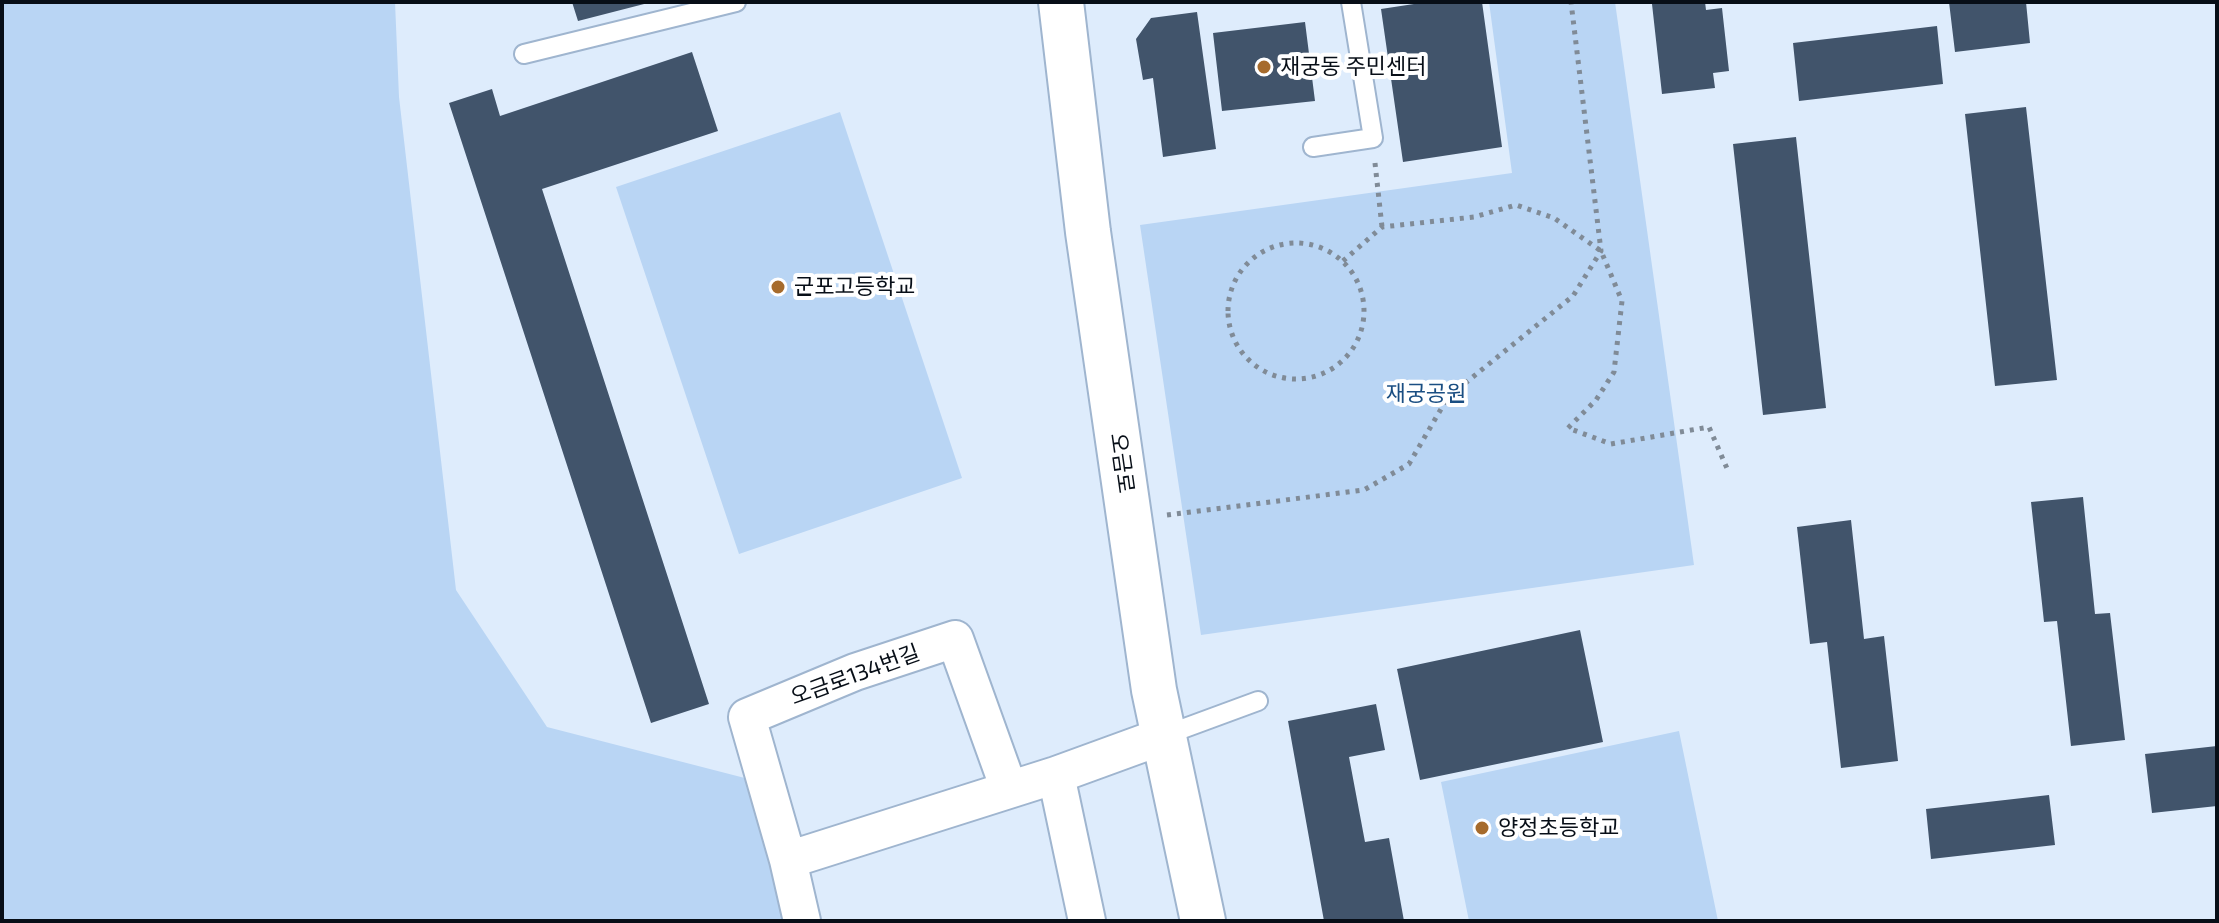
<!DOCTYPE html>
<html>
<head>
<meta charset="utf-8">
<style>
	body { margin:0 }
	#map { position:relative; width:2219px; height:923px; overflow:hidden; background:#deecfc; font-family:"Exo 2",sans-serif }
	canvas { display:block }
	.frame { position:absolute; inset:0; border:4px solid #070e17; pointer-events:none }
</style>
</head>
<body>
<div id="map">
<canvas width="2219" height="923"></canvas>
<div class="frame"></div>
</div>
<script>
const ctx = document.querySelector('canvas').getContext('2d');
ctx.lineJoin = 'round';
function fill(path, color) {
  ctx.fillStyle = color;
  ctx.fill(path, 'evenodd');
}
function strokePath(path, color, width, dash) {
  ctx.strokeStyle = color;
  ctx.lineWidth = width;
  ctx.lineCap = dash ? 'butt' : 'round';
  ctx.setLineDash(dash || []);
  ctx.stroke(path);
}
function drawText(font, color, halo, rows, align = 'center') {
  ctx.font = font + ' "Exo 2","Noto Sans KR",sans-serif';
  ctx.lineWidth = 8;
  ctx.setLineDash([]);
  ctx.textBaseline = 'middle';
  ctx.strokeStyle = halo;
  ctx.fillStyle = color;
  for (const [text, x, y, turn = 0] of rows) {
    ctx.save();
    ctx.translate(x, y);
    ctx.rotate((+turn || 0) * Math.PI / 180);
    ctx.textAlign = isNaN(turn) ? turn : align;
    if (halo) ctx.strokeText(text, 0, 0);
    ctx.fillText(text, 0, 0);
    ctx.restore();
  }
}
fill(new Path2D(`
	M2 2H395L399 97 456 590 547 727 768 784 792 921H2Z
	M1489 2H1615L1694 565 1201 635 1140 225 1512 173Z
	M840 112 962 478 739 554 616 187Z
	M1679 731 1718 921H1469L1441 782Z`), '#b9d5f4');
fill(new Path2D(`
	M572 2H648V3L578 21Z
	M1427 2H1482L1502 147 1403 162 1381 9Z
	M1671 2H1705L1706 10 1722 8 1729 71 1713 73 1715 88 1662 94 1652 4Z
	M1949 2H2026L2030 43 1955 52Z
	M1197 12 1216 149 1163 157 1153 78 1143 80 1136 39 1151 18Z
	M1305 22 1315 101 1222 111 1213 33Z
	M1937 26 1943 84 1799 101 1793 43Z
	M692 52 718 131 542 189 709 704 651 723 449 103 492 89 500 116Z
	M2026 107 2057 380 1995 386 1965 114Z
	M1796 137 1826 408 1763 415 1733 144Z
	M2083 497 2095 614 2110 613 2125 740 2071 746 2057 621 2044 622 2031 502Z
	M1851 520 1864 639 1884 636 1898 761 1841 768 1827 642 1810 644 1797 527Z
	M1580 630 1603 742 1420 780 1397 669Z
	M1376 704 1385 750 1349 757 1365 842 1389 838 1404 921H1324L1288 721Z
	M2217 746V806L2152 813 2145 754Z
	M2049 795 2055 845 1931 859 1926 809Z`), '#41546b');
const lane = new Path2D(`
	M524 54 736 2
	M1313 147 1373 138 1351 2
	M1163 736 1258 701`);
const street = new Path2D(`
	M1056 775 1087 921
	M788 860 747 717 855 672 955 639 1009 789
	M802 921 788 860 1056 775 1163 736`);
const secondary = new Path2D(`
	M1061 2 1088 232 1154 690 1203 921`);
strokePath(lane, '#9fb5cf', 22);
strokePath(street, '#9fb5cf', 40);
strokePath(secondary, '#9fb5cf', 48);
strokePath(new Path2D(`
	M1375 163 1382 227
	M1228 311a68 68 0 1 1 136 0a68 68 0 1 1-136 0Z
	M1343 261 1382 227 1474 217 1516 205 1554 218 1601 251 1622 301 1614 372 1596 400 1568 428 1611 444 1709 427 1729 473
	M1167 515 1364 490 1409 464 1448 397 1573 296 1601 251 1571 2`), '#808b97', 5, [4, 6]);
strokePath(lane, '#fff', 18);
strokePath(street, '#fff', 36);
strokePath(secondary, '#fff', 44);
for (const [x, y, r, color] of [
	[1264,67,8,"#a66b2c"],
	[778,287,8,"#a66b2c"],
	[1482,828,8,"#a66b2c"]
]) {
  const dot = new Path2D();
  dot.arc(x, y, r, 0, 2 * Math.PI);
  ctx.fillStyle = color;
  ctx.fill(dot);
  strokePath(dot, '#fff', 3);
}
drawText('22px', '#070e17', '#fff', [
	["재궁동 주민센터",1280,67],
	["군포고등학교",794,287],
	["양정초등학교",1498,828]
], 'left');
drawText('22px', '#1a4e82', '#fff', [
	["재궁공원",1426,394]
]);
drawText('22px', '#070e17', '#fff', [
	["오금로",1122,463,82],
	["오금로134번길",855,675,-20]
]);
</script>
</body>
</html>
